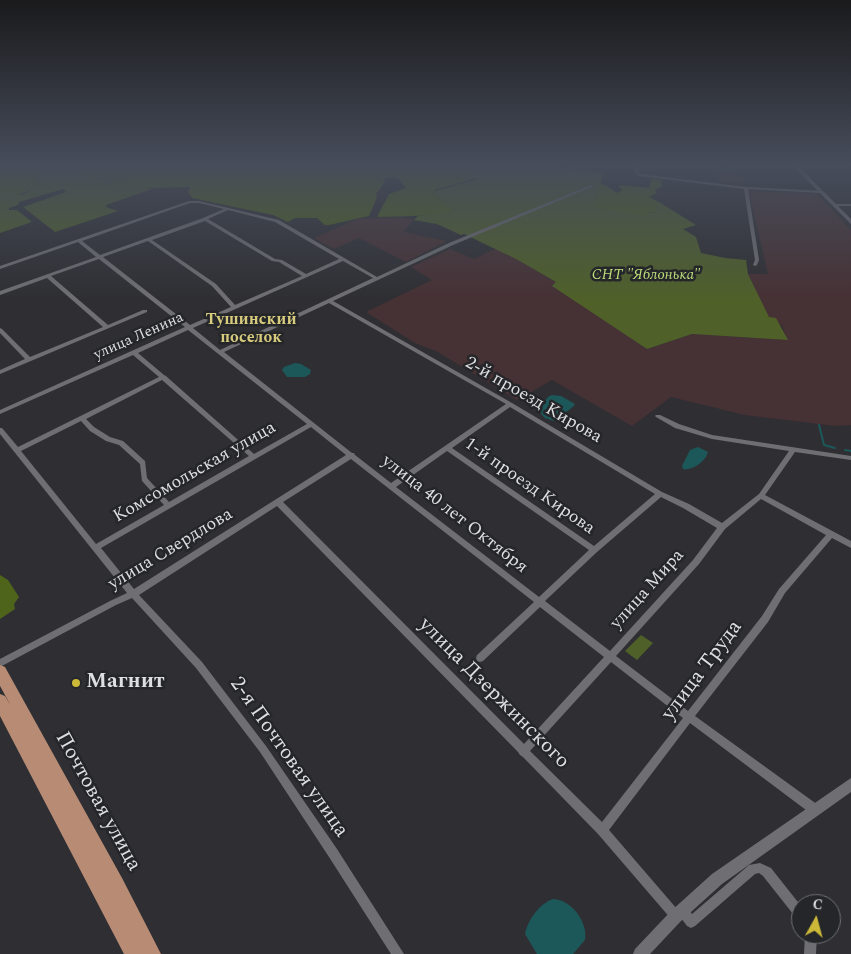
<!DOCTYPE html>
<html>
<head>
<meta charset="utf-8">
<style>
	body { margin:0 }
	#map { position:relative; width:851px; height:954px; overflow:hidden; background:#2f2f33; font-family:Spectral,serif }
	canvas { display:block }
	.north { position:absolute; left:791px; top:894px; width:50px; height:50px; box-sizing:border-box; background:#252629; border:1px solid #6f7073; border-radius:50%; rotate:7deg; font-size:14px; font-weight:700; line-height:20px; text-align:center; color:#dedee1 }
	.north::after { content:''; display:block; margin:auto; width:18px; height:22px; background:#ccb938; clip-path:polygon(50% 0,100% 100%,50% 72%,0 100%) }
</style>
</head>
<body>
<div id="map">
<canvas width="851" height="954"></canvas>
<div class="north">С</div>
</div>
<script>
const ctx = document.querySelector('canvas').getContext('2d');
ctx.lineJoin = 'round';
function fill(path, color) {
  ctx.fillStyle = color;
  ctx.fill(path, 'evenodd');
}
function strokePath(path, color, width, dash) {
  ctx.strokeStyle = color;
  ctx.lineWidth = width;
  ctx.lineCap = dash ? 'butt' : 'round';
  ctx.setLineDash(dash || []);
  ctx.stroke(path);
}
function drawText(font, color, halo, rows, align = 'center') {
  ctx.font = font + ' Spectral,serif';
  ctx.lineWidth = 5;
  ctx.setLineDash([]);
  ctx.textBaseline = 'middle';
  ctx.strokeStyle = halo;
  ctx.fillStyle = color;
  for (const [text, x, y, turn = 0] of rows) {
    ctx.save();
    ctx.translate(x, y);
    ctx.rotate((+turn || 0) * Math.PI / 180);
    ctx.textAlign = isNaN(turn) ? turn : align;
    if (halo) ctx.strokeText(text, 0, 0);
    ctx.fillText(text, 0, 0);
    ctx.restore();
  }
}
fill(new Path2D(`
	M686 166H721L745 179 747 184 719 181 712 170Z
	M749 191 817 194 851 230V425L836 426 745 415 671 397 632 426 552 380 517 400 436 351 415 343 366 312 432 280 411 267 450 249 474 259 495 249 516 259 557 283 552 285 647 349 692 334 787 340 782 326 769 318 748 274H768Z
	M399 217 414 220 403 232 447 241 406 262 359 238 334 249 314 238 358 219Z`), '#463134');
fill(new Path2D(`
	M51 166H73L84 174 98 179 107 178 125 182 111 186 152 189 106 205V207L118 211 55 232 23 207 66 192 63 189 19 202 18 205 9 208V210H17L32 222 0 233V193H13L21 195 35 188 37 186 34 184 43 171Z
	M482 166H553L604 173 593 207 654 213 659 202 696 225 683 229 696 237 701 253 725 258 746 260 748 274 769 317 776 318 788 340 692 334 647 349 552 286 556 282 516 259 464 234 461 235 437 224 414 220 418 216 456 210 433 194 435 191 477 179 467 173Z
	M641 635 653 643 637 660 625 651Z`), '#4f6029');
fill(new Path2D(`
	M0 166H51L43 171 34 184 38 186 35 188 18 195 13 193H0Z
	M73 166H482L467 172 477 178 435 190 433 194 456 210C431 217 403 216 377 217L389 194 406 188 398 178 386 177 381 188 376 193 377 197 369 216 329 225H325L317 218H295L288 222 273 215 192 198 188 192 190 187 133 189 110 186 111 184 123 182 107 178 90 179 86 177 89 174H84Z
	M652 178 661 180 662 186 655 190 657 193 649 197 659 202 654 213 649 212 646 216 593 207 600 184 605 185 617 193 621 191 622 189 618 186 623 185 649 188Z
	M0 575 8 580 19 597 14 604 15 609 0 619Z`), '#4e641a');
fill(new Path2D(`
	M295 363 301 364 311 370 310 374 305 377H287L282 370 284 367Z
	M552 395 561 396 575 404C570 412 559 414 554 421L545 418 541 414C542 407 545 397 552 395Z
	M698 447 708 452C706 461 692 471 683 469L682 466 690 450Z
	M553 899C572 900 588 922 585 940L573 954H537L525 934C528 920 539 904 553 899Z`), '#1c585a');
strokePath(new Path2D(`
	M819 425 824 445 835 448
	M845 450 851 451`), '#1c585a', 2);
fill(new Path2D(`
	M636 166H640L638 172 640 174 746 187 821 191 823 192 821 193 748 189 759 260 757 265 755 266 753 265 755 260 744 189 639 176 634 172Z
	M591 185 594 186 453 245 333 301 512 403 662 492 689 504 722 523 759 494 789 451 712 439 675 428 656 417 655 416 656 415H660L679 424 712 435 851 456V460L795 452 765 495 851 541V548L832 538 785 593 768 622 695 716 818 805 819 809 818 813 814 814 810 813 690 723 609 830 677 909 678 906 682 904 686 906 692 914 749 865 760 863 771 868 801 906V921L797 919 763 876 759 873 755 874 695 926 691 928 687 926 681 918 680 920 676 922 672 920 598 834 523 757 520 755 518 752 277 506 139 595 202 662 266 746 337 849 404 954H391L329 857 260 752 196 668 132 598 116 605 0 667V659L110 601 127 593 0 434V428H2L18 447 159 377 133 355 0 414V410L185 327 99 259 51 276 108 325 143 310H147V312L0 374V370L25 359 0 333V328L2 329 30 357 103 327 47 278 0 295V291L96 257 78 242 0 269V266L189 201H199L279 220 377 277 449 243ZM190 203H199L224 209 203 218 100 255 82 241ZM228 210 275 222 339 259 306 274 282 260 275 259 208 219ZM205 221 272 261 279 262 302 276 235 305 216 284 152 240ZM148 241 212 286 231 307 190 325 103 257ZM343 261 373 278 220 350 193 328ZM329 303 506 404 391 483 355 455 354 453H352L224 352ZM188 330 307 424 254 454 167 377 166 376 164 375 138 353ZM162 380 249 456 169 502 147 478 145 461 123 441 110 437 94 427 86 419ZM510 407 655 494 594 546 452 448ZM81 421 90 431 106 441 119 445 140 464 142 481 164 505 96 544 21 451ZM311 427 346 455 134 589 101 548ZM447 451 589 550 539 597 396 487ZM351 459 534 602 477 655 476 658 477 661 480 662 483 661 540 607 604 657 524 744 283 502ZM661 497 683 508 717 528 693 560 610 651 545 601 597 552ZM761 499 826 535 779 589 762 616 688 711 616 656 699 564 725 529ZM611 662 683 718 602 822 530 751Z
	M833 204H851V206H833Z
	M805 934H817L816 954H804Z`), '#6f6f73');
fill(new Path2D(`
	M793 166H798L851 219V224Z
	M851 778V792L722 884 681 921 650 954H633L635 949 671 911 712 874Z`), '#6f6f73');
fill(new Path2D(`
	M0 665 5 667 122 878 161 954H124L0 716V694L5 696 11 706 0 686Z`), '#b88b75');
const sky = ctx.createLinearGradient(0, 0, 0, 300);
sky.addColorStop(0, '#1a1a1c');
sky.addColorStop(0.55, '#474d5b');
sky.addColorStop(1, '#474d5b00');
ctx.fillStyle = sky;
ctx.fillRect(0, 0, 851, 300);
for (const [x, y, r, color] of [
	[76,683,5,"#ccb938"]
]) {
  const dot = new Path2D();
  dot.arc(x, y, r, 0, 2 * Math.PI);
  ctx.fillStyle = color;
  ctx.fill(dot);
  strokePath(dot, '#252629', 2);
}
drawText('italic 15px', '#bcdd7a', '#252629', [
	["СНТ \"Яблонька\"",646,276]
]);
drawText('15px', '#dedee1', '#252629', [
	["улица Ленина",139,337,-24]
]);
drawText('bold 16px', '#d7cb7d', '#252629', [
	["Тушинский",251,321],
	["поселок",251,339]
]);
drawText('18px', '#dedee1', '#252629', [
	["2-й проезд Кирова",533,401,30],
	["Комсомольская улица",195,473,-30],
	["1-й проезд Кирова",529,487,35],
	["улица 40 лет Октября",454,515,38],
	["улица Свердлова",171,550,-31],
	["улица Мира",648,590,-48]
]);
drawText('21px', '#dedee1', '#252629', [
	["улица Труда",703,671,-53],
	["улица Дзержинского",493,694,45],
	["2-я Почтовая улица",288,758,55],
	["Почтовая улица",97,802,61]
]);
drawText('bold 21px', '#dedee1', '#252629', [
	["Магнит",86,683]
], 'left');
</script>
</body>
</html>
